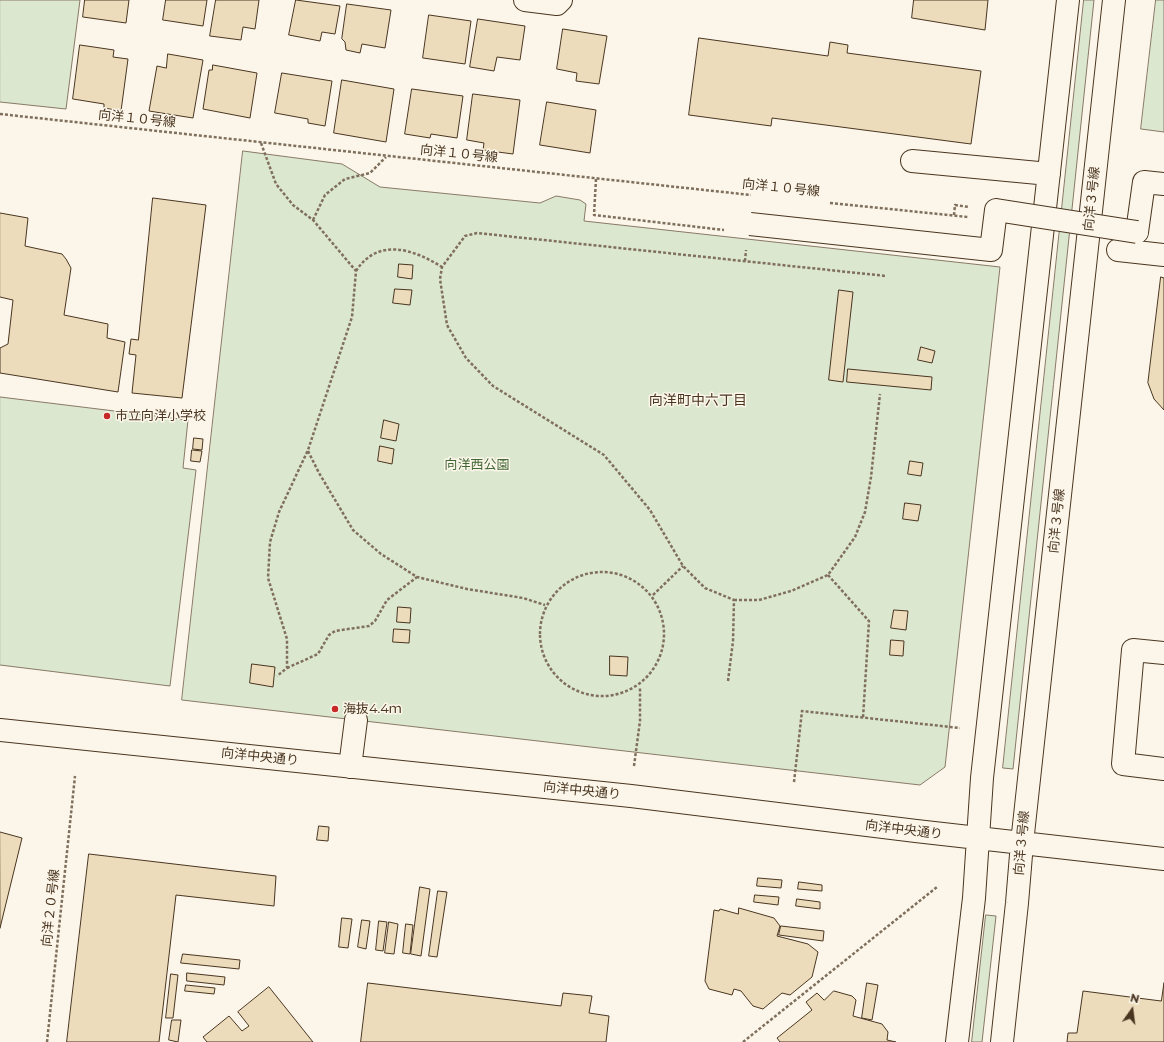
<!DOCTYPE html>
<html>
<head>
<meta charset="utf-8">
<style>
	body { margin:0 }
	#map { position:relative; width:1164px; height:1042px; overflow:hidden; background:#fbf6e9; font-family:Montserrat,sans-serif }
	canvas { display:block }
	.north { position:absolute; left:1112px; top:990px; width:40px; height:40px; -webkit-text-stroke:3px #fbf6e9; paint-order:stroke; rotate:14deg; font-size:11px; font-weight:700; line-height:16px; text-align:center; color:#4a3520 }
	.north::after { content:''; display:block; margin:auto; width:14px; height:18px; background:#4a3520; clip-path:polygon(50% 0,100% 100%,50% 72%,0 100%) }
</style>
</head>
<body>
<div id="map">
<canvas width="1164" height="1042"></canvas>
<div class="north">N</div>
</div>
<script>
const ctx = document.querySelector('canvas').getContext('2d');
ctx.lineJoin = 'round';
function fill(path, color) {
  ctx.fillStyle = color;
  ctx.fill(path, 'evenodd');
}
function strokePath(path, color, width, dash) {
  ctx.strokeStyle = color;
  ctx.lineWidth = width;
  ctx.lineCap = dash ? 'butt' : 'round';
  ctx.setLineDash(dash || []);
  ctx.stroke(path);
}
function drawText(font, color, halo, rows, align = 'center') {
  ctx.font = font + ' Montserrat,"Noto Sans JP",sans-serif';
  ctx.lineWidth = 3;
  ctx.setLineDash([]);
  ctx.textBaseline = 'middle';
  ctx.strokeStyle = halo;
  ctx.fillStyle = color;
  for (const [text, x, y, turn = 0] of rows) {
    ctx.save();
    ctx.translate(x, y);
    ctx.rotate((+turn || 0) * Math.PI / 180);
    ctx.textAlign = isNaN(turn) ? turn : align;
    if (halo) ctx.strokeText(text, 0, 0);
    ctx.fillText(text, 0, 0);
    ctx.restore();
  }
}
const green = new Path2D(`
	M0 0H80L66 109 0 102Z
	M1084 0H1094L1013 769 1003 768Z
	M1156 0H1164V132L1141 129Z
	M243 151 342 164 380 187 540 203 556 196 580 200 586 204 584 221 1000 267 945 767 920 785 182 700Z
	M0 397 188 420 183 468 196 470 170 686 0 665Z
	M986 915 996 916 982 1042H972Z`);
fill(green, '#dce7d0');
strokePath(green, '#887966', 1);
const building = new Path2D(`
	M85 0H129L126 23 83 17Z
	M166 0H207L203 26 163 20Z
	M216 0H259L255 29 243 27 241 40 210 36Z
	M296 0 340 6 335 34 322 32 320 41 289 35Z
	M914 0H988L985 30 912 18Z
	M347 4 391 10 385 48 362 44 360 53 346 50 345 42 342 39Z
	M429 15 471 21 465 64 423 58Z
	M478 19 525 26 520 60 497 57 494 71 470 67Z
	M563 29 607 36 599 84 576 81 577 73 557 69Z
	M699 38 828 56 830 42 848 45 847 53 981 71 971 144 772 118 771 126 689 115Z
	M80 45 114 50 113 57 128 59 121 111 104 108V104L73 99Z
	M168 54 203 60 193 118 149 111 157 66 166 68Z
	M213 65 257 73 250 118 203 109 209 70H212Z
	M282 73 332 81 325 126 308 123V119L275 113Z
	M342 80 394 89 386 142 334 133Z
	M412 89 463 96 457 138 431 134 430 138 405 134Z
	M473 94 520 100 513 154 483 150 484 143 467 140Z
	M547 102 596 110 590 153 540 145Z
	M153 198 206 205 182 398 132 393 136 355 129 354 131 339 138 340Z
	M0 213 28 218 25 246 62 254 66 259 71 268 64 315 108 324 107 338 125 342 118 392 0 373V348L8 344 13 300 0 297Z
	M399 264 413 265 412 279 398 277Z
	M1161 277 1164 278V410L1154 399 1148 383Z
	M395 289 412 290 410 305 393 303Z
	M839 290 853 292 843 382 829 380Z
	M921 347 935 351 932 363 918 360Z
	M848 369 932 377 931 390 847 382Z
	M384 420 399 424 396 441 381 438Z
	M194 438 203 439 202 450 193 449Z
	M380 446 394 449 392 464 378 461Z
	M192 450 202 451 200 462 191 461Z
	M910 461 923 463 921 476 908 474Z
	M905 503 921 505 918 521 903 519Z
	M398 607 411 608 410 623 397 622Z
	M894 610 908 611 906 630 891 628Z
	M394 629 410 630 409 643 393 642Z
	M891 640 904 641 903 656 890 655Z
	M610 656 628 657 627 676 610 675Z
	M252 664 275 667 273 687 250 683Z
	M319 826 329 827 328 841 317 840Z
	M0 832 22 838 0 928Z
	M89 854 276 876 274 906 176 895 159 1042H67Z
	M758 878 782 880 781 888 757 886Z
	M799 882 822 885V891L798 889Z
	M420 887 430 889 421 956 411 954Z
	M438 891 447 892 437 957 429 956Z
	M755 895 779 897 778 905 754 902Z
	M797 899 820 902V909L796 906Z
	M739 908 774 918 780 926 777 936 808 944 818 952 812 977 790 995 782 993 763 1009 753 1006 741 991 734 989 732 995 709 989 705 981 714 910 719 911 720 909 738 914Z
	M342 918 352 919 348 948 339 947Z
	M362 920 370 921 366 949 358 947Z
	M379 921 387 922 383 951 376 950Z
	M389 922 398 924 394 954 385 953Z
	M406 924 413 925 410 954 403 953Z
	M781 926 824 931 823 941 779 935Z
	M183 954 240 960 239 969 181 963Z
	M187 973 225 977 224 985 187 981Z
	M171 974 178 975 173 1018H166Z
	M368 983 561 1006 563 993 592 996 589 1013 609 1016 606 1042H361Z
	M867 983 878 985 872 1020 862 1018Z
	M1164 983V1042H1067L1068 1033H1077L1083 991 1161 1001Z
	M186 985 215 988 214 994 185 991Z
	M269 987 313 1042H207L203 1037 229 1016 242 1031 249 1026 238 1012Z
	M834 991 852 996 856 1000 853 1016 882 1024 888 1032 887 1040 896 1042H780L777 1038 812 1010 806 1002 817 993 824 1000Z
	M172 1020H181L178 1042 169 1040Z`);
fill(building, '#ecdcbc');
strokePath(building, '#4a3520', 1);
const minor = new Path2D(`
	M525 0 557 4 561 0
	M912 161 1049 174
	M1137 232 1144 182 1164 184
	M1118 250 1164 255
	M1164 653 1133 650 1123 764 1164 769
	M0 730 631 796 916 831 1164 859
	M350 767 356 720
	M957 1042 974 898 982 778 1068 0
	M1002 1042 1017 903 1022 843 1114 0`);
strokePath(minor, '#4a3520', 24);
strokePath(new Path2D(`
	M0 114 751 195
	M261 143 276 184 293 205 313 220 356 271 352 317 308 450 279 512 270 542 268 578 287 639V668L277 676
	M596 179 594 215 724 230
	M830 203 968 217
	M954 215 955 205 969 207
	M313 220 325 195 345 179 370 173 386 157
	M745 261 746 250
	M356 271C378 237 413 249 442 267
	M308 451 319 473 353 530 381 554 417 577 467 589 523 598 545 605
	M540 634a62 62 0 1 1 124 0a62 62 0 1 1-124 0Z
	M828 575 869 621 863 718
	M653 595 683 566
	M734 600H759L791 591 828 575 855 537 865 512 871 477 880 394
	M287 668 318 654 329 635 335 631 369 626 375 621 387 600 417 577
	M728 681 733 641 734 600 705 588 683 566 650 510 604 455 493 386 466 358 447 325 440 279 442 267 465 236 477 233 886 276
	M634 766 640 721V687
	M794 782 802 711 960 728
	M47 1042 75 776
	M743 1042 937 887`), '#7f6f5c', 2.5, [3, 2]);
strokePath(minor, '#fbf6e9', 22);
const minorBridge = new Path2D(`
	M750 224 991 250 996 210 1137 232`);
strokePath(minorBridge, '#4a3520', 24, []);
strokePath(minorBridge, '#fbf6e9', 22);
for (const [x, y, r, color] of [
	[107,416,4,"#c62828"],
	[335,709,4,"#c62828"]
]) {
  const dot = new Path2D();
  dot.arc(x, y, r, 0, 2 * Math.PI);
  ctx.fillStyle = color;
  ctx.fill(dot);
  strokePath(dot, '#fbf6e9', 1.5);
}
drawText('13px', '#4a3520', '#fbf6e9', [
	["向洋１０号線",137,119,6],
	["向洋１０号線",459,154,6],
	["向洋１０号線",781,188,6],
	["向洋３号線",1092,199,-84],
	["向洋３号線",1057,521,-84],
	["向洋中央通り",260,757,6],
	["向洋中央通り",582,791,6],
	["向洋中央通り",904,830,7],
	["向洋３号線",1022,843,-85],
	["向洋２０号線",51,908,-84]
]);
drawText('13px', '#4a3520', '#fbf6e9', [
	["市立向洋小学校",115,416],
	["海抜4.4ｍ",343,709]
], 'left');
drawText('13px', '#436837', '#fbf6e9', [
	["向洋西公園",477,465]
]);
drawText('14px', '#4a3520', '#fbf6e9', [
	["向洋町中六丁目",698,401]
]);
</script>
</body>
</html>
